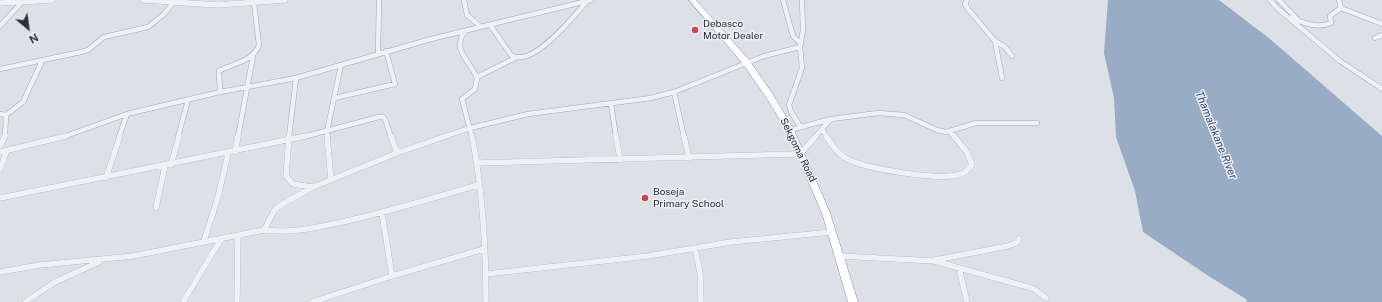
<!DOCTYPE html>
<html>
<head>
<meta charset="utf-8">
<style>
	body { margin:0 }
	#map { position:relative; width:1382px; height:302px; overflow:hidden; background:#dde0e7; font-family:"Public Sans",sans-serif }
	canvas { display:block }
	.north { position:absolute; left:8px; top:8px; width:40px; height:40px; -webkit-text-stroke:3px #edeff4; paint-order:stroke; rotate:151deg; font-size:11px; font-weight:700; line-height:16px; text-align:center; color:#272e3d }
	.north::after { content:''; display:block; margin:auto; width:14px; height:18px; background:#272e3d; clip-path:polygon(50% 0,100% 100%,50% 72%,0 100%) }
</style>
</head>
<body>
<div id="map">
<canvas width="1382" height="302"></canvas>
<div class="north">N</div>
</div>
<script>
const ctx = document.querySelector('canvas').getContext('2d');
ctx.lineJoin = 'round';
function fill(path, color) {
  ctx.fillStyle = color;
  ctx.fill(path, 'evenodd');
}
function strokePath(path, color, width, dash) {
  ctx.strokeStyle = color;
  ctx.lineWidth = width;
  ctx.lineCap = dash ? 'butt' : 'round';
  ctx.setLineDash(dash || []);
  ctx.stroke(path);
}
function drawText(font, color, halo, rows, align = 'center') {
  ctx.font = font + ' "Public Sans",sans-serif';
  ctx.lineWidth = 3;
  ctx.setLineDash([]);
  ctx.textBaseline = 'middle';
  ctx.strokeStyle = halo;
  ctx.fillStyle = color;
  for (const [text, x, y, turn = 0] of rows) {
    ctx.save();
    ctx.translate(x, y);
    ctx.rotate((+turn || 0) * Math.PI / 180);
    ctx.textAlign = isNaN(turn) ? turn : align;
    if (halo) ctx.strokeText(text, 0, 0);
    ctx.fillText(text, 0, 0);
    ctx.restore();
  }
}
fill(new Path2D(`
	M1108 0H1219L1270 39 1382 136V302H1247L1246 299 1210 277 1143 232 1135 191 1116 137 1114 98 1104 53Z`), '#99acc6');
const minorFar1 = new Path2D(`
	M464 0 467 15 481 27
	M783 0 793 36 801 44
	M967 0 965 4 968 9 995 41 1002 78
	M1270 0 1277 8 1340 61 1382 89
	M1279 0 1298 20
	M1341 8 1382 24
	M1291 18C1305 23 1317 29 1331 23L1330 16 1341 8 1339 0
	M490 25 511 55C532 69 575 15 587 1
	M0 26 23 1
	M465 31C451 51 470 60 477 78L475 89 462 99 472 137
	M1375 38 1382 35
	M995 41 1005 47 1012 56
	M378 53 379 0
	M0 69 81 52 88 50 104 37 148 27 164 14 174 2
	M477 77 515 58
	M220 92 219 71C233 63 253 62 259 45L254 3
	M674 92 684 137
	M335 98 395 84 386 51
	M611 104 616 137
	M0 114 6 115 23 102 42 61
	M800 126 791 112 789 105 802 68 800 47 803 30 802 0
	M822 129 827 137
	M790 130 831 119 878 113 904 115 937 130 946 132 976 123H1037
	M950 132 954 137
	M5 137 6 115
	M63 137 127 114 220 92 296 78 431 39 591 0
	M119 137 127 114
	M178 137 188 100
	M238 137 253 56
	M289 137 296 78
	M303 137 379 117H383L385 119 391 137
	M328 137 327 131 341 65
	M443 137 470 128 528 114 651 98 674 92 764 56 800 47
	M815 137 830 120`);
const minor = new Path2D(`
	M289 136 286 176 293 184 312 187
	M327 136 331 180
	M391 136 397 153
	M472 136C482 188 486 249 486 302
	M616 136 620 160
	M684 136 689 158
	M826 136C831 144 836 152 844 157 862 169 936 180 958 175 964 174 968 170 972 165L967 152 954 136
	M0 146 5 136
	M0 152 66 136
	M235 152 238 136
	M477 163 796 154 801 153 816 136
	M171 165 179 136
	M0 170 7 150
	M106 178 120 136
	M0 198 306 136
	M156 208 165 166
	M382 213 392 276
	M264 230C294 234 322 226 351 220 394 210 436 197 478 185
	M204 241 218 197 228 154
	M695 248 700 273 701 302
	M840 256 934 261 1028 287 1034 289 1046 298
	M935 260 1008 246 1016 243 1019 239
	M959 268 967 302
	M0 272 40 265 133 256 264 230 274 211 279 206 313 187 397 153 446 136
	M486 274 648 256 731 242 832 232
	M25 302 55 282 99 262
	M183 302 221 239
	M237 302 238 236
	M312 302 392 276 484 249`);
const tertiary = new Path2D(`
	M143 0 218 5 285 0
	M0 3 52 0`);
const trunk = new Path2D(`
	M689 0H696L749 60 772 93 794 130 830 213 858 302H848L822 213 786 130 766 97 743 64Z`);
strokePath(minorFar1, '#a3a7b1', 5.5);
strokePath(minor, '#a3a7b1', 6);
strokePath(tertiary, '#a3a7b1', 6);
strokePath(trunk, '#858d9d', 1);
strokePath(minorFar1, '#f0f1f5', 4.5);
strokePath(minor, '#f0f1f5', 5.5);
strokePath(tertiary, '#f0f1f5', 5.5);
fill(trunk, '#fff');
for (const [x, y, r, color] of [
	[695,30,4,"#c9454f"],
	[645,198,4,"#c9454f"]
]) {
  const dot = new Path2D();
  dot.arc(x, y, r, 0, 2 * Math.PI);
  ctx.fillStyle = color;
  ctx.fill(dot);
  strokePath(dot, '#edeff4', 1.5);
}
drawText('10px', '#272e3d', '#edeff4', [
	["Debasco",703,24],
	["Motor Dealer",703,36],
	["Boseja",653,192],
	["Primary School",653,204]
], 'left');
drawText('10px', '#272e3d', '#edeff4', [
	["Sekgoma Road",798,150,64]
]);
drawText('italic 11px', '#33496f', '#edeff4', [
	["Thamalakane River",1216,135,68]
]);
</script>
</body>
</html>
